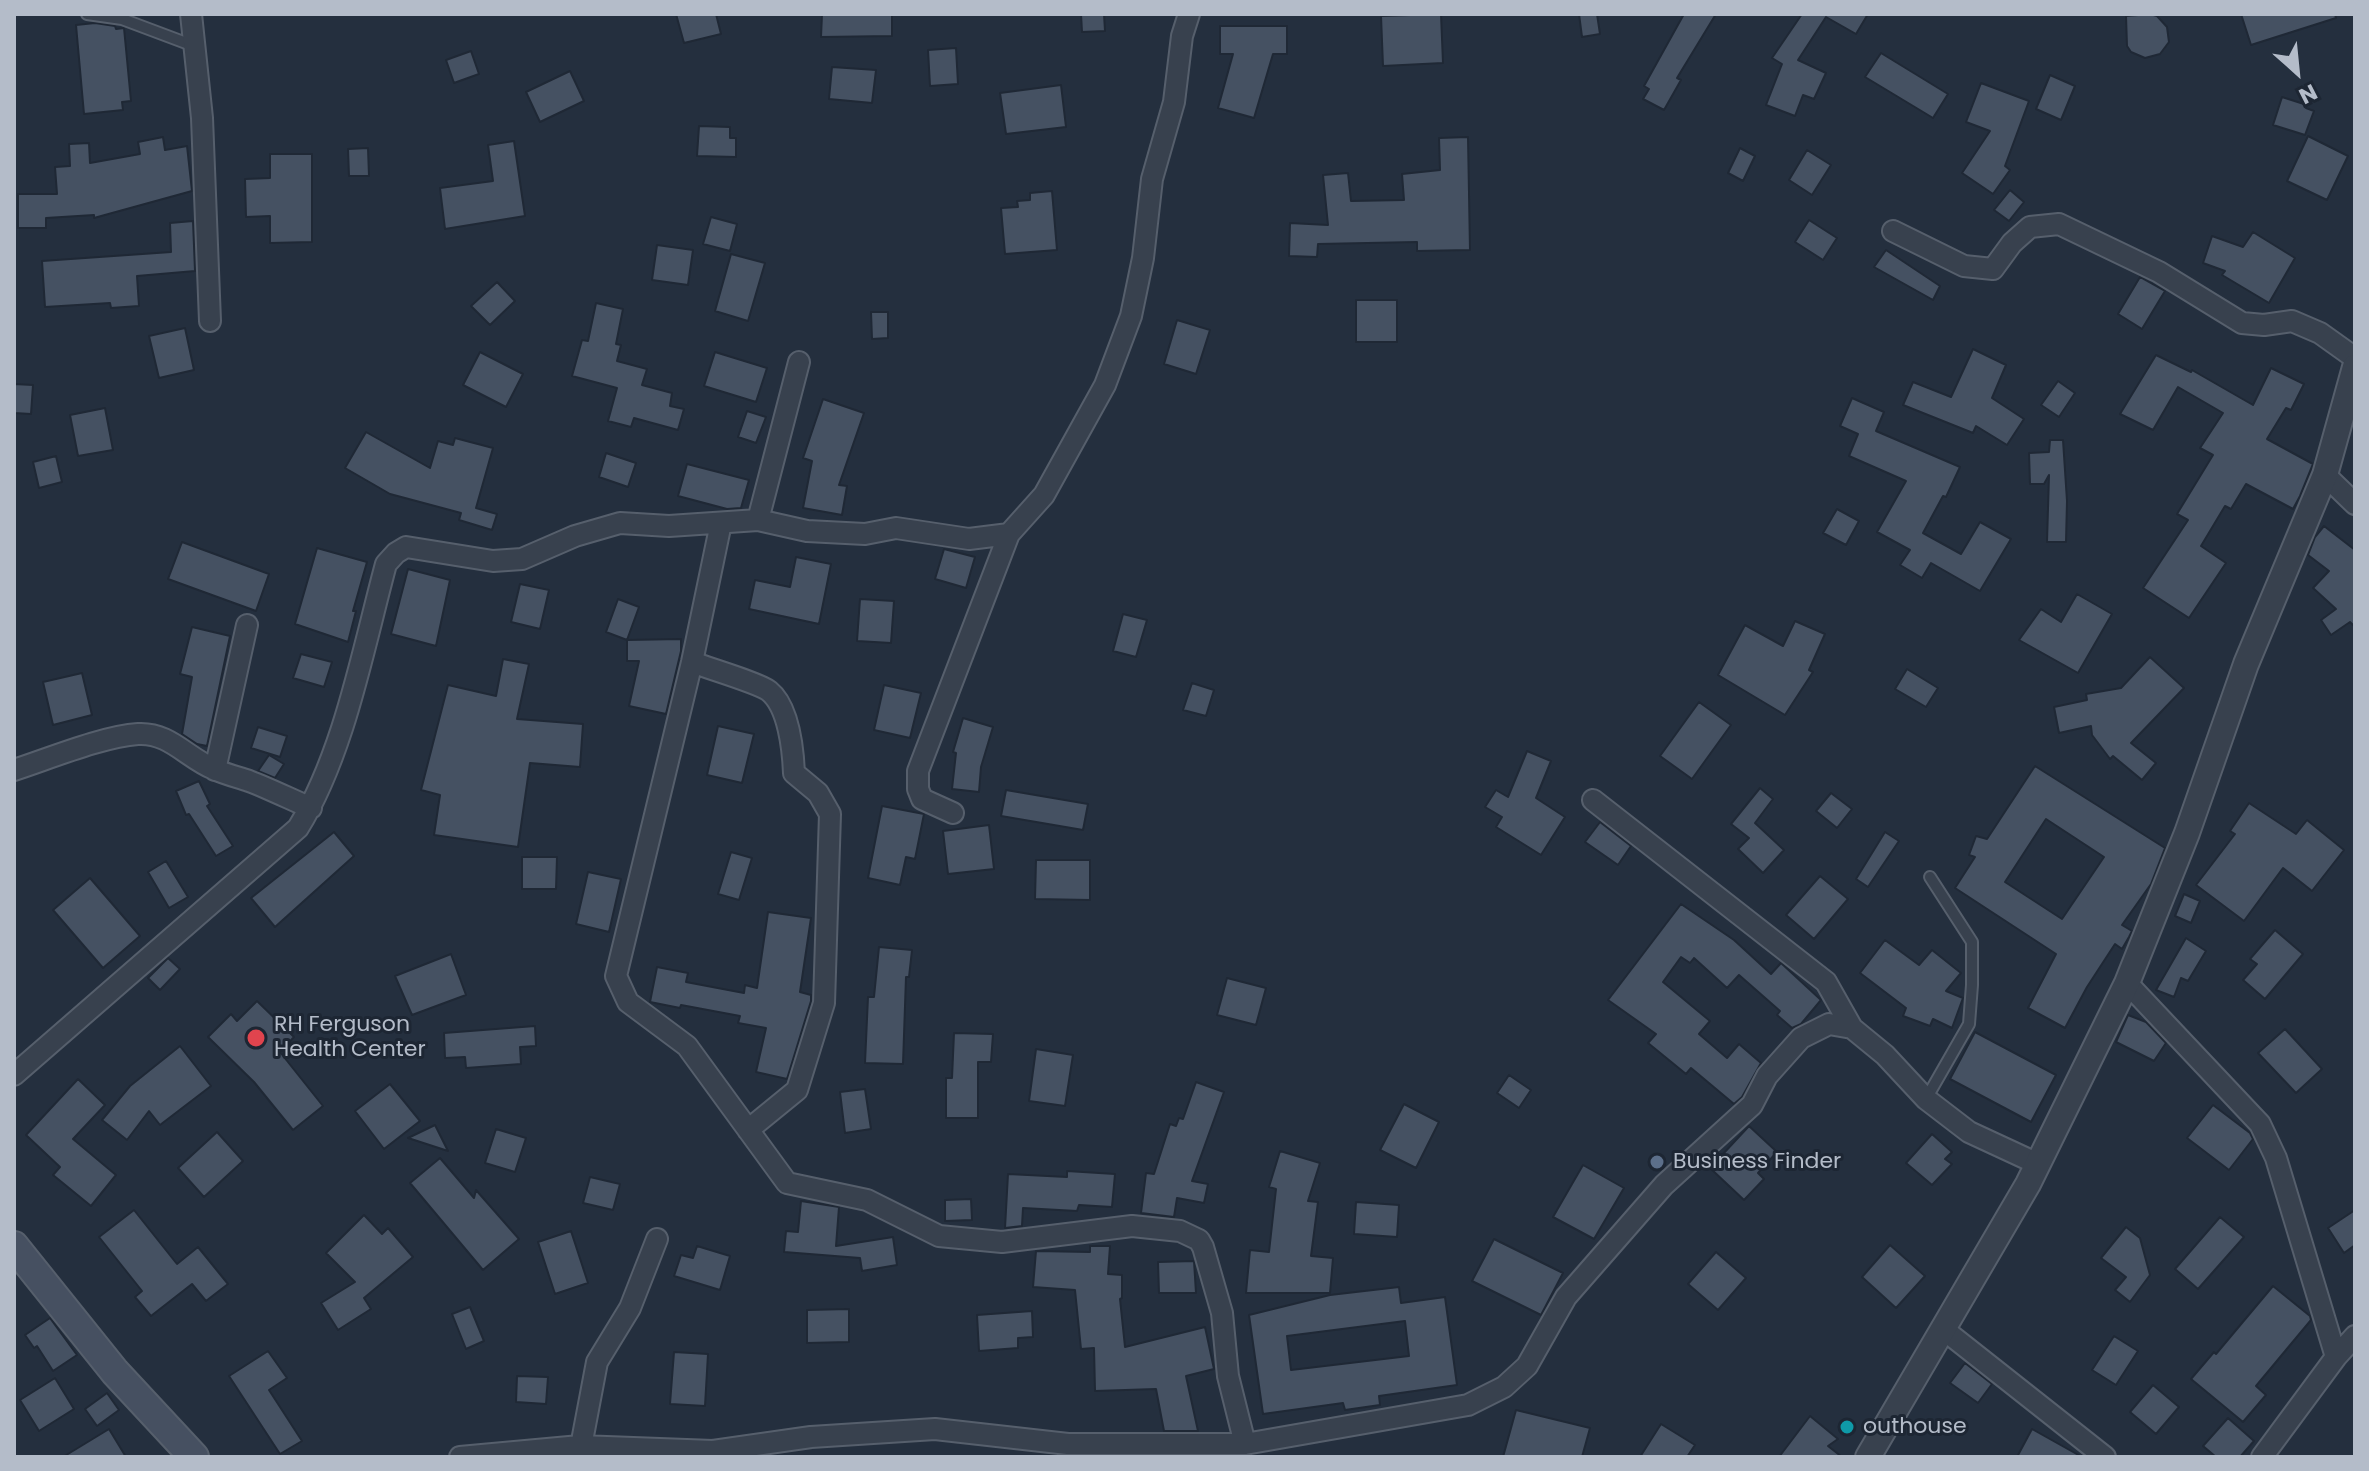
<!DOCTYPE html>
<html>
<head>
<meta charset="utf-8">
<style>
	body { margin:0 }
	#map { position:relative; width:2369px; height:1471px; overflow:hidden; background:#242f3e; font-family:Poppins,sans-serif }
	canvas { display:block }
	.frame { position:absolute; inset:0; border:16px solid #b4bcc9; pointer-events:none }
	.north { position:absolute; left:2257px; top:32px; width:80px; height:80px; -webkit-text-stroke:6px #1d2633; paint-order:stroke; rotate:153deg; font-size:22px; font-weight:700; line-height:32px; text-align:center; color:#b4bcc9 }
	.north::after { content:''; display:block; margin:auto; width:28px; height:36px; background:#b4bcc9; clip-path:polygon(50% 0,100% 100%,50% 72%,0 100%) }
</style>
</head>
<body>
<div id="map">
<canvas width="2369" height="1471"></canvas>
<div class="frame"></div>
<div class="north">N</div>
</div>
<script>
const ctx = document.querySelector('canvas').getContext('2d');
ctx.lineJoin = 'round';
function fill(path, color) {
  ctx.fillStyle = color;
  ctx.fill(path, 'evenodd');
}
function strokePath(path, color, width, dash) {
  ctx.strokeStyle = color;
  ctx.lineWidth = width;
  ctx.lineCap = dash ? 'butt' : 'round';
  ctx.setLineDash(dash || []);
  ctx.stroke(path);
}
function drawText(font, color, halo, rows, align = 'center') {
  ctx.font = font + ' Poppins,sans-serif';
  ctx.lineWidth = 6;
  ctx.setLineDash([]);
  ctx.textBaseline = 'middle';
  ctx.strokeStyle = halo;
  ctx.fillStyle = color;
  for (const [text, x, y, turn = 0] of rows) {
    ctx.save();
    ctx.translate(x, y);
    ctx.rotate((+turn || 0) * Math.PI / 180);
    ctx.textAlign = isNaN(turn) ? turn : align;
    if (halo) ctx.strokeText(text, 0, 0);
    ctx.fillText(text, 0, 0);
    ctx.restore();
  }
}
const building = new Path2D(`
	M676 14H716L721 34 684 43Z
	M822 14H892V36L821 37Z
	M1081 14H1104L1105 31 1082 32Z
	M1441 14 1443 63 1383 66 1381 16Z
	M1579 14H1597L1600 34 1582 37Z
	M1684 14H1716L1677 78 1681 80 1664 110 1643 99 1649 89 1644 86Z
	M1802 14H1868L1856 34 1826 17 1798 60 1826 73 1814 99 1803 95 1795 116 1766 105 1782 64 1772 58Z
	M2150 14 2157 16 2167 27 2169 42 2160 54 2145 58 2131 52 2127 46 2126 16Z
	M2241 14H2335L2336 18 2251 45Z
	M95 23 115 26 116 29 124 28 131 101 122 102 123 110 84 114 76 25Z
	M1220 26H1287V54H1273L1254 118 1218 108 1233 54H1220Z
	M956 48 958 84 930 86 928 50Z
	M471 51 479 74 454 83 446 60Z
	M1881 53 1948 94 1933 118 1865 77Z
	M832 67 876 70 872 103 829 99Z
	M570 71 584 101 540 122 526 92Z
	M2050 75 2075 86 2061 120 2036 109Z
	M1981 83 2029 101 2005 166 2010 170 1993 194 1962 173 1990 131 1966 122Z
	M1061 85 1066 127 1006 134 1000 93Z
	M2282 97 2307 105 2306 108 2314 111 2305 135 2273 125Z
	M699 126 730 127V138H736V157L697 156Z
	M2308 136 2348 156 2327 200 2287 181Z
	M163 137 165 150 187 146 192 191 94 218V215L46 218V228H18V194H57L55 167 70 166 69 144 89 143 90 163 140 154 138 142Z
	M1468 137 1470 250 1417 251V242L1318 244 1317 257 1289 256 1290 223 1328 225 1323 175 1348 173 1351 201 1404 200 1402 174 1440 170 1439 138Z
	M514 141 525 216 445 229 440 188 493 181 488 145Z
	M368 148 369 176H349L348 149Z
	M1740 148 1755 156 1743 181 1728 173Z
	M1807 150 1831 165 1812 195 1789 180Z
	M270 154H312V242L270 243V216L246 217 245 179 270 178Z
	M2010 190 2024 202 2009 221 1994 210Z
	M1052 191 1057 250 1005 254 1001 208 1018 207 1017 201 1030 200V193Z
	M711 217 737 224 730 251 703 244Z
	M1809 220 1837 238 1823 260 1795 242Z
	M193 221 195 271 137 276 139 306 111 308 110 303 45 307 42 261 171 252 170 223Z
	M2253 232 2295 258 2269 303 2222 275 2225 271 2203 263 2212 236 2243 247Z
	M657 245 693 250 688 285 652 280Z
	M1886 250 1940 286 1933 300 1874 267Z
	M731 254 765 263 748 321 715 311Z
	M2140 277 2165 291 2142 329 2118 314Z
	M497 282 515 301 490 325 471 306Z
	M1356 300H1397V342H1356Z
	M596 303 623 309 616 344 621 345 617 361 647 369 642 385 672 393 670 406 684 409 678 430 634 418 631 427 608 421 617 388 572 376 582 340 588 341Z
	M871 312H888V338L872 339Z
	M1177 320 1210 330 1196 374 1164 364Z
	M185 328 194 370 159 378 149 336Z
	M1973 349 2006 365 1992 398 2024 419 2007 445 1976 426 1973 433 1903 405 1913 382 1951 397Z
	M480 352 523 374 506 407 463 385Z
	M715 352 767 368 756 402 704 386Z
	M2156 355 2191 372 2192 370 2253 405 2271 368 2304 384 2291 410 2286 408 2267 439 2313 464 2300 496 2293 509 2246 484 2231 509 2225 506 2201 546 2226 563 2189 618 2143 588 2188 520 2177 514 2213 455 2200 448 2223 413 2178 387 2153 430 2120 414Z
	M2058 381 2075 393 2059 417 2041 405Z
	M14 384 33 385 31 414 14 413Z
	M1852 398 1884 412 1876 431 1960 467 1946 497 1943 496 1923 533 1961 554 1980 522 2011 539 1980 591 1931 563 1922 578 1900 565 1910 550 1877 532 1906 481 1849 456 1858 434 1840 426Z
	M823 399 864 413 839 485 847 486 842 515 803 508 812 461 803 458Z
	M105 408 113 450 78 456 70 415Z
	M747 411 766 417 756 443 738 437Z
	M366 432 430 468 438 441 453 445 455 438 493 448 476 508 497 514 492 530 459 520 461 513 390 494 345 468Z
	M2050 440H2063L2067 501 2066 542H2047L2049 475 2044 484H2030L2029 453 2049 452Z
	M606 453 636 463 628 487 599 477Z
	M56 456 62 482 39 488 33 462Z
	M687 464 749 480 741 508 727 509 678 496Z
	M1837 509 1859 521 1846 545 1823 533Z
	M2324 526 2355 550V627L2350 622 2331 635 2321 620 2336 609 2313 588 2329 571 2308 555 2315 537Z
	M182 542 269 574 256 611 168 579Z
	M317 548 367 562 353 611H356L348 642 295 624Z
	M944 549 975 557 966 588 935 579Z
	M796 557 831 564 819 624 749 609 755 580 790 587Z
	M408 569 450 580 436 646 391 634Z
	M520 584 549 590 540 629 511 622Z
	M2077 594 2112 614 2078 673 2019 640 2041 609 2061 622Z
	M618 599 639 607 627 640 606 632Z
	M860 599 894 601 891 643 857 641Z
	M1123 614 1147 620 1136 657 1113 651Z
	M1795 621 1825 634 1809 670 1813 672 1785 715 1718 675 1745 625 1783 646Z
	M192 627 230 636 207 746 197 744 182 734 192 677 180 674Z
	M681 639V651L666 714 629 706 639 661H627V640Z
	M301 654 332 662 324 687 293 678Z
	M2150 657 2184 688 2131 743 2156 763 2142 780 2113 756 2110 759 2092 735 2091 726 2059 733 2054 707 2087 700 2086 694 2121 688Z
	M503 659 529 664 517 719 583 724 580 767 530 763 518 847 434 835 440 795 421 790 448 685 496 696Z
	M1907 669 1938 688 1926 707 1895 689Z
	M82 673 92 715 53 725 43 682Z
	M1192 683 1214 690 1206 716 1183 710Z
	M884 685 921 693 910 738 874 730Z
	M1699 702 1731 725 1692 779 1660 756Z
	M963 718 993 727 981 767 979 792 952 789 956 753 953 752Z
	M718 726 754 734 742 783 707 775Z
	M258 727 287 736 280 757 251 748Z
	M1527 751 1551 761 1536 798 1565 817 1541 855 1496 827 1502 817 1485 807 1496 790 1508 797Z
	M269 755 284 764 275 778 258 771Z
	M2035 766 2165 848 2151 884 2122 925 2132 931 2129 937 2122 949 2115 944 2087 987 2065 1028 2028 1008 2056 954 1955 888 1975 857 1969 855 1976 836 1987 839ZM2046 819 2104 857 2062 919 2005 882Z
	M199 781 210 804 207 806 233 846 216 856 189 814 186 815 176 791Z
	M1760 788 1773 799 1755 823 1784 850 1763 873 1738 849 1749 838 1731 824Z
	M1006 790 1088 804 1083 830 1001 816Z
	M1831 793 1852 809 1837 828 1816 811Z
	M2249 803 2296 834 2307 820 2344 850 2312 891 2283 868 2244 921 2196 885 2235 834 2230 831Z
	M882 806 924 814 915 859 906 857 900 885 868 878Z
	M1600 822 1631 846 1618 865 1585 842Z
	M989 825 994 869 948 874 943 831Z
	M334 832 354 856 275 927 251 898Z
	M1885 832 1899 841 1868 887 1856 879Z
	M731 852 752 858 739 900 718 894Z
	M522 857H557L556 889H522Z
	M1036 860H1090V900L1035 899Z
	M166 861 188 897 169 908 148 872Z
	M588 872 621 879 609 932 576 924Z
	M1820 876 1848 899 1814 939 1786 915Z
	M90 878 140 936 103 968 53 910Z
	M2184 894 2200 901 2191 923 2175 916Z
	M1681 904 1734 940 1771 974 1781 963 1821 1000 1801 1024 1792 1028 1777 1015 1780 1011 1739 975 1727 988 1694 958 1690 963 1681 957 1663 982 1710 1021 1699 1034 1727 1058 1739 1044 1761 1063 1742 1097 1734 1104 1691 1068 1686 1074 1648 1043 1656 1034 1608 1000Z
	M768 912 811 918 800 992 811 995V1001L787 1079 756 1072 766 1028 738 1023 740 1016 681 1005 680 1008 650 1002 657 967 688 973 686 982 744 993 745 985 757 988Z
	M2275 930 2303 954 2265 999 2243 980 2257 964 2250 959Z
	M2186 938 2206 951 2188 981 2181 978 2174 997 2156 990Z
	M1885 940 1919 965 1932 950 1961 973 1946 991 1963 998 1952 1028 1933 1019 1930 1026 1903 1016 1906 1008 1860 973Z
	M879 947 912 950 909 977H906L903 1064 865 1063 868 997H874Z
	M451 954 466 995 412 1015 395 976Z
	M168 958 180 969 160 990 148 978Z
	M1227 978 1266 988 1256 1025 1217 1015Z
	M257 1001 294 1037 280 1052 323 1106 293 1130 254 1082 208 1037 231 1014 237 1021Z
	M2128 1015 2146 1022 2166 1043 2154 1061 2116 1042Z
	M535 1026 536 1046 520 1047 521 1064 466 1068 465 1057 445 1058 444 1033Z
	M2285 1029 2322 1069 2296 1093 2258 1053Z
	M1975 1032 2056 1075 2031 1122 1950 1079Z
	M954 1033 993 1034 991 1062H978V1118H946V1078H952Z
	M180 1046 211 1086 160 1125 149 1111 127 1140 102 1120 130 1086Z
	M1036 1049 1073 1055 1065 1106 1029 1101Z
	M1509 1075 1531 1090 1519 1108 1497 1093Z
	M78 1079 105 1105 73 1139 116 1175 91 1206 53 1175 60 1167 26 1135Z
	M1196 1082 1224 1092 1192 1181 1208 1184 1204 1203 1177 1198 1174 1217 1141 1213 1146 1173 1154 1174 1170 1124 1176 1126 1179 1118 1183 1119Z
	M390 1084 420 1121 384 1149 355 1111Z
	M865 1089 871 1129 845 1133 840 1092Z
	M1404 1104 1439 1122 1416 1168 1380 1150Z
	M2213 1105 2250 1133 2253 1139 2229 1170 2187 1138Z
	M435 1125 448 1151 408 1138Z
	M1749 1126 1777 1152 1758 1173 1764 1179 1744 1200 1710 1168Z
	M496 1129 526 1138 515 1172 485 1163Z
	M217 1132 243 1161 204 1197 178 1168Z
	M1932 1134 1952 1152 1945 1159 1952 1164 1932 1185 1906 1163Z
	M1280 1151 1320 1163 1308 1201 1318 1202 1311 1256 1333 1258 1330 1293H1246L1250 1250 1269 1252 1276 1189 1269 1187Z
	M440 1158 474 1198 476 1190 519 1239 483 1270 410 1183Z
	M1583 1165 1624 1188 1594 1239 1553 1217Z
	M1067 1171 1115 1174 1112 1207 1079 1205 1077 1211 1023 1208 1022 1226 1005 1228 1008 1174 1067 1177Z
	M590 1177 620 1184 613 1210 583 1203Z
	M971 1199 972 1220 945 1221V1200Z
	M801 1201 839 1207 836 1246 893 1237 897 1265 862 1271 860 1258 784 1252 786 1231 798 1232Z
	M1356 1202 1399 1205 1397 1237 1354 1234Z
	M134 1210 177 1264 198 1247 228 1284 206 1301 192 1284 151 1316 135 1297 142 1291 99 1237Z
	M2355 1210V1245L2344 1253 2328 1228Z
	M364 1215 382 1234 388 1228 413 1257 364 1298 371 1309 338 1330 321 1303 355 1282 326 1253Z
	M2220 1217 2244 1237 2198 1289 2175 1269Z
	M2126 1227 2140 1238 2150 1275 2130 1302 2115 1290 2126 1277 2101 1258Z
	M571 1231 588 1283 555 1294 538 1242Z
	M1494 1239 1563 1273 1541 1315 1472 1281Z
	M1890 1245 1925 1276 1896 1308 1862 1277Z
	M697 1246 730 1256 720 1290 674 1276 681 1255 693 1258Z
	M1090 1246H1110L1108 1274 1122 1275V1298L1120 1299 1125 1347 1205 1327 1214 1369 1186 1376 1198 1431H1164L1156 1389 1095 1391 1094 1348 1081 1349 1075 1290 1033 1287 1036 1251 1090 1252Z
	M1716 1252 1746 1278 1718 1310 1688 1284Z
	M1194 1261 1196 1293H1159L1158 1262Z
	M2273 1286 2310 1316 2311 1320 2256 1386 2266 1395 2243 1422 2191 1379 2214 1352 2216 1354Z
	M1399 1287 1401 1303 1445 1297 1457 1385 1379 1396 1380 1405 1345 1410 1343 1403 1263 1414 1249 1315 1330 1295ZM1405 1321 1409 1356 1291 1370 1287 1336Z
	M470 1307 484 1341 466 1349 452 1314Z
	M849 1309V1342L807 1343V1310Z
	M1032 1311 1033 1337 1018 1338V1348L979 1351 977 1315Z
	M50 1318 77 1355 53 1371 37 1346 34 1348 25 1335Z
	M2114 1336 2138 1351 2116 1385 2092 1370Z
	M268 1351 287 1378 269 1390 302 1441 280 1454 229 1376Z
	M674 1352 708 1354 705 1406 670 1404Z
	M1965 1363 1992 1384 1978 1403 1950 1383Z
	M517 1376 548 1377 546 1404 516 1402Z
	M55 1378 74 1409 39 1431 20 1400Z
	M2153 1385 2179 1407 2156 1434 2130 1412Z
	M107 1393 119 1410 97 1426 85 1409Z
	M1516 1410 1590 1428 1582 1457H1503Z
	M1810 1416 1838 1439 1828 1446 1842 1457H1779Z
	M2228 1418 2254 1441 2240 1457H2216L2203 1446Z
	M1661 1424 1695 1445 1687 1457H1640Z
	M109 1429 126 1457H63Z
	M2032 1429 2082 1457H2017Z`);
fill(building, '#455162');
strokePath(building, '#1f2835', 2);
const service = new Path2D(`
	M87 14 122 19 194 46
	M1926 1099 1969 1024 1972 985V942L1930 877`);
const minor = new Path2D(`
	M191 14 202 118 210 321
	M1893 231 1964 266 1993 269 2012 243 2030 227 2059 224 2159 272 2242 323 2264 325 2292 321 2320 333 2355 358
	M2325 475 2355 504
	M758 520 799 362
	M721 523 692 662 616 976 628 1002 687 1046 787 1183 867 1200 939 1236 1002 1242 1132 1226 1180 1231 1199 1240 1203 1247 1222 1313 1228 1376 1245 1444
	M692 662C707 668 759 683 769 691 789 707 793 750 794 773L818 793 830 814 824 1003 797 1090 748 1130
	M14 770C48 759 104 736 138 734 169 732 187 758 214 769 225 774 237 777 249 781 270 789 290 799 311 808
	M215 770 247 625
	M1593 800 1826 982 1852 1028
	M953 813 922 799 918 789V771L1009 534
	M2127 983 2260 1124 2276 1158 2336 1357
	M14 1075 298 828C344 754 363 649 386 564L396 553 406 547 493 561 522 559 575 536 620 523 669 526 758 520 807 531 865 534 896 528 969 539 1009 534 1044 495 1105 385 1131 316 1143 258 1152 179 1174 102 1182 36 1189 14
	M1943 1329 2105 1457
	M460 1457 580 1446 713 1451 811 1437 935 1429 1068 1444H1245L1468 1405 1504 1387 1527 1366 1566 1297 1664 1185 1752 1105 1767 1076 1801 1038 1829 1024 1852 1028 1885 1055 1926 1099 1969 1132 2038 1164
	M579 1457 597 1362 630 1308 657 1239
	M2262 1457 2336 1357 2355 1336`);
const tertiary = new Path2D(`
	M1868 1457 2028 1184 2127 983 2187 833 2246 664 2325 475 2355 367`);
const secondary = new Path2D(`
	M14 1246 115 1372 194 1457`);
strokePath(service, '#565f6c', 14);
strokePath(minor, '#565f6c', 24);
strokePath(tertiary, '#565f6c', 28);
strokePath(secondary, '#565f6c', 32);
strokePath(service, '#38414e', 10);
strokePath(minor, '#38414e', 20);
strokePath(tertiary, '#38414e', 24);
strokePath(secondary, '#465061', 28);
for (const [x, y, r, color] of [
	[256,1038,10,"#e0444e"],
	[1657,1162,8,"#5c6f8a"],
	[1847,1427,8,"#0f9aa8"]
]) {
  const dot = new Path2D();
  dot.arc(x, y, r, 0, 2 * Math.PI);
  ctx.fillStyle = color;
  ctx.fill(dot);
  strokePath(dot, '#1d2633', 3);
}
drawText('22px', '#b4bcc9', '#1d2633', [
	["RH Ferguson",274,1025],
	["Health Center",274,1050],
	["Business Finder",1673,1162],
	["outhouse",1863,1427]
], 'left');
</script>
</body>
</html>
